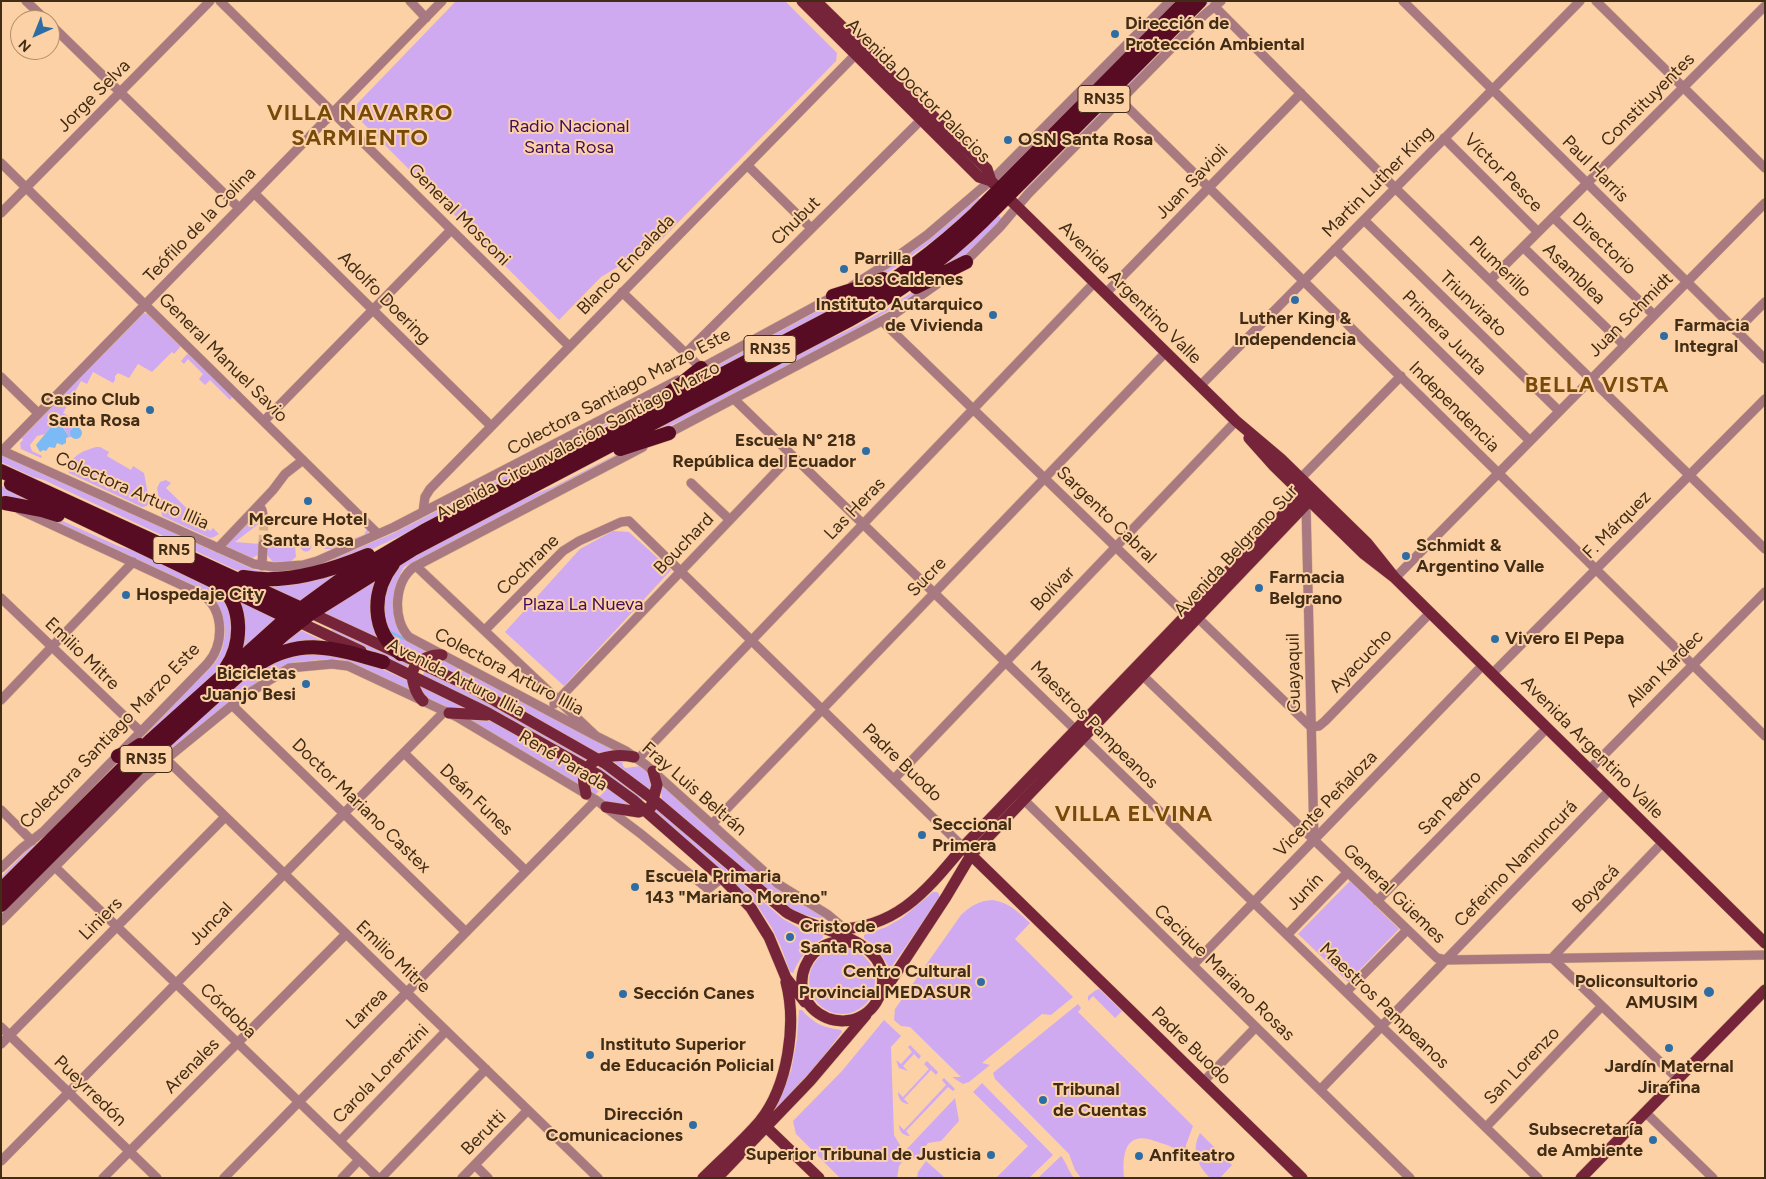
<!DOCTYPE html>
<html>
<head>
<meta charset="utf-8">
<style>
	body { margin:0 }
	#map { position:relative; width:1766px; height:1179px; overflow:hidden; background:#fcd1a5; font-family:Figtree,sans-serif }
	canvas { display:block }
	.frame { position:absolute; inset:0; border:2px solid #412c15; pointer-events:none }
	.north { position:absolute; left:10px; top:10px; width:50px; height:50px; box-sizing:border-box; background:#fcd1a5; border:1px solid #b18f6b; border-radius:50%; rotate:224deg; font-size:14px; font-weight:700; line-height:20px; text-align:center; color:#412c15 }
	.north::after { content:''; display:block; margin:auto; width:18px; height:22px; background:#2e6da4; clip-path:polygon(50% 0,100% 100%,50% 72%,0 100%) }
</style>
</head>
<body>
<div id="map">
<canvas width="1766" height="1179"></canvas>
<div class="frame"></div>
<div class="north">N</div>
</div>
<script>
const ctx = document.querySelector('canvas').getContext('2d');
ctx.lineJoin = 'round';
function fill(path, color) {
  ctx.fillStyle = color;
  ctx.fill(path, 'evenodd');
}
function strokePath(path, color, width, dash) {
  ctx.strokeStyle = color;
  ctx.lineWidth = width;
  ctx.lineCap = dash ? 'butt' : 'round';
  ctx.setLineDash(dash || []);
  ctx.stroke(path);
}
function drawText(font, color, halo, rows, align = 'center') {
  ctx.font = font + ' Figtree,sans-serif';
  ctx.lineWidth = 4;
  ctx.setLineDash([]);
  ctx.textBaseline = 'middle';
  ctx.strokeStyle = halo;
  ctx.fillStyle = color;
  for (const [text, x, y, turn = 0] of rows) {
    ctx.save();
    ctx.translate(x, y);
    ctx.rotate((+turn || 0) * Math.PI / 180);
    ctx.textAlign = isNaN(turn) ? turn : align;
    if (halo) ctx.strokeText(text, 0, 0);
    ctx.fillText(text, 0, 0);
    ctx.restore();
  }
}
fill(new Path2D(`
	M456 1H785L837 53 836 61 660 241 601 277 559 320 354 114V107Z
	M1206 1H1211L1201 10 1085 132 1027 189H1024Z
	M978 198 981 199 961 221 887 273 873 278 926 242Z
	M998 215 1001 218V221L967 255 928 274Z
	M933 282C880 319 823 347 767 377 725 399 684 423 639 437L817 344C840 335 861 324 883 311 900 301 914 289 933 282Z
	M871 289 675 392 707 371 832 303Z
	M143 313 149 314 181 346 174 354 172 352 152 372 138 364 129 378 118 373 115 376V380L113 383 93 372 87 384 81 381 63 413 80 422 71 429V437H69L64 428 55 422 45 434 37 436 30 445 32 451 42 456 41 458 21 449 20 443 23 440 21 437Z
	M187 354H190L231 395 232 397 230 400 210 380 205 385 199 379 203 374 188 359 184 364 181 361Z
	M658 397 659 398 584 437 546 462 421 526 364 553 324 567 305 571 264 575 236 570 44 480 33 477 1 462V455L17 461 255 570 267 572 314 567 394 533Z
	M96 447H100L109 452 107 456 131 470 133 466 144 473 149 500 147 506 142 507 69 473 68 466C75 454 83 451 96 447Z
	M627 449V450L404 567C388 596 392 610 404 639L427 651V653L411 654 389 638 382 599 399 564 508 504 553 487Z
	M166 480 171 483 166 488 210 531 213 528 219 534 214 537 210 538 162 516 157 488 160 482Z
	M1 486 41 504 40 506 1 497Z
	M254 514H258L261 522 235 542 260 544 258 555 252 558 228 548 226 545Z
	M43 516 56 518 118 546 147 555 205 581 220 593 231 615V648L218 672 139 742 129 748C149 729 168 709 187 690 198 680 212 669 219 656 230 635 225 604 204 590Z
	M368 527 370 530 367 535 331 549H325L320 545 330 546 364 535Z
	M613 531 629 532 671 570 564 686 505 632 580 549Z
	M300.5 546a5.5 5.5 0 1 1 11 0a5.5 5.5 0 1 1-11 0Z
	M266 544 295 546 296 557 291 561 273 562 267 555Z
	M353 567 298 603 258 584Z
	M377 579 382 639 320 612Z
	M233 595 279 618 239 655Z
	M298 629 331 645 276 650Z
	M332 629 408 663V666L404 667 332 632Z
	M315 651 358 658 408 681 411 691 342 660 331 659 297 662 284 666 230 701 140 775 1 916V910L170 744 243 681 276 660Z
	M431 660 446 661 618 750V752L597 753 430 662Z
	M425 671 474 694 587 758V760L585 761 472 699 425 677 423 674Z
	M420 684 469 709 455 710 426 698 422 694Z
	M468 719 490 720 575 768 579 773 580 786Z
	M130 754 1 884V877L28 849 47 834 116 763Z
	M622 760 623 766 625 768 641 766C653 776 653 776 651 792L613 761Z
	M599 766 644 798V800H641L599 770Z
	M589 775H590L633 806 607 803 598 798 607 789 604 786 594 796 589 792Z
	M660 783 777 888 828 919V920L805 915 791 909 662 800Z
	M655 809H657L783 919 799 928 823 935V938C808 947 800 957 793 973L790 972 781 947 772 928 757 905 735 884 655 812Z
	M1350 881 1399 929 1348 982 1298 934Z
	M933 892H937L939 894V899L892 966 889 967 878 949 864 938V935L886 927 902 918Z
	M993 900C1010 903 1018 912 1030 923L1015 939 1073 997 1051 1015 1042 1014 982 1063 990 1065 969 1082 963 1084 952 1077H961L910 1027 901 1026 894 1020 895 1009 961 915C972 905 979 901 993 900Z
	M809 981a33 33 0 1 1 66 0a33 33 0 1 1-66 0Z
	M1099 989 1122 1011 1115 1018 1093 996 1088 1001V996L1096 990Z
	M1078 1004 1081 1008 1078 1012 1193 1126 1186 1145V1158C1172 1145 1172 1147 1155 1141 1125 1130 1122 1154 1124 1178H1081L1075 1170 1069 1154 995 1079 993 1073Z
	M799 1010H802C813 1023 824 1028 841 1030L842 1032 820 1061 775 1113H772L791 1071 797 1039Z
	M884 1020 901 1036 891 1047 894 1135 904 1152 955 1098 959 1121 941 1141 928 1143 920 1154 922 1156 918 1161 908 1154 899 1166 897 1178H840L796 1134 793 1121 842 1071Z
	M910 1045 921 1056 919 1059 914 1054 903 1066 908 1071 899 1068 896 1060 901 1064 912 1052 908 1047Z
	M927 1061 938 1072 936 1075 931 1070 904 1099 909 1104C902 1104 898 1099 898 1092L903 1097 929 1069 924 1064Z
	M944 1078 955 1089 953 1091 948 1087 906 1131 910 1136C904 1136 899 1132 899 1125L904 1130 946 1085 942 1080Z
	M982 1083 1053 1155 1029 1178H996L1028 1146 973 1092Z
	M1200 1133 1232 1165 1220 1178H1210C1197 1165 1191 1150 1200 1133Z
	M1061 1156C1067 1163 1068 1171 1074 1178H1038Z
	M926 1161 943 1176 944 1178H917L918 1172Z`), '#cfaaf0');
fill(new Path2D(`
	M55 422C62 425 65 430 69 437L66 438V443L62 445 57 443 55 448 49 447 46 451 43 450 40 452 36 445Z
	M70 433a6 6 0 1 1 12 0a6 6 0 1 1-12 0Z`), '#7cbaf6');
strokePath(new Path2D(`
	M389 631 404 639`), '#7cbaf6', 2.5);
strokePath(new Path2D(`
	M263 544 264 520`), '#d7b088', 9, [9, 4.5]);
const minor = new Path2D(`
	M26 1 46 20
	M220 1 569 346
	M410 1 426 18
	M1403 1 1765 359
	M1596 1 1765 168
	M1214 6 1389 182 1765 549
	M50 24 239 208
	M1121 101 1765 736
	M1444 138 1538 232
	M1 163 378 534
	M747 165 811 228
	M254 193 491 426
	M1 213 210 1
	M1553 217 1654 315
	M1364 220 1559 411
	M1523 247 1624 345
	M1335 249 1530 441
	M962 265 1000 227 1028 194 1204 15 1221 1
	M1490 280 1765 6
	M852 286 888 263 927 235 995 177 1170 1
	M622 292 701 368
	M1106 293 1301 93
	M882 321 1186 615 1198 618 1311 727
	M1736 331 1765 302
	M685 354 925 116
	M698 370 836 295
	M1 377 38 413
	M1200 386 1580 1
	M734 399 1538 1178
	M264 421 451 230
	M665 435 893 315 950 275
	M1 450 254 564 274 567 303 565 317 561 394 527 678 380
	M2 451 442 1
	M1297 482 1401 376
	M691 483 730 520
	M259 505 262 510 264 520
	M1306 506 1314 840
	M423 512 425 497 430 489 860 50
	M218 548 273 490 285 474 303 460
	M262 566 263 544
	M416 566 596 736 626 751 646 765 778 884 827 914 845 929
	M1395 578 1765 203
	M1 598 141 732
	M485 630 563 551 579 541 621 522 629 521 963 847
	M1138 671 1437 958 1446 960 1765 955
	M1492 674 1765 399
	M1 700 133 562
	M554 704 792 455
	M232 705 466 932
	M1311 727 1319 726 1325 721 1430 613
	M596 736 409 637C392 620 394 581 414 567L643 447
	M404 753 526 871
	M166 759 598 1178
	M638 759 1095 282
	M1589 770 1765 592
	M894 779 1236 421
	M1020 796 1410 1178
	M1 810 32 841
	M712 824 1166 352
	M1663 842 1552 958 1678 1079
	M55 867 378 1178
	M1 868 22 848 44 831 207 664C224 645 225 611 203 595L20 510
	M1377 901 1547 728
	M1 921 143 778 241 698 289 668 332 664 348 666 457 717 596 800 641 834 708 889 722 878
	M1287 935 1347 873
	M1193 965 1483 665
	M1346 992 1407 930
	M1 1027 157 1178
	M1 1044 225 817
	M1203 1082 1256 1027
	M1320 1090 1610 790
	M1645 1112 1713 1178
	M1486 1127 1602 1006
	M340 1141 446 1031
	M1 1161 445 711
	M475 1165 488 1178
	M103 1178 346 934
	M224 1178 596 800
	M342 1178 359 1160
	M381 1178 486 1069
	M462 1178 528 1110`);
const major = new Path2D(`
	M802 1 979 177 991 181
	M816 1 987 169 991 181 1236 421 1281 459 1367 543 1395 578
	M1249 438 1274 466 1364 554 1395 578 1765 943
	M311 613 467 685 606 764 654 800 786 912C815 932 891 936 882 988 879 1000 872 1011 860 1017 850 1022 837 1022 827 1018 778 997 807 925 860 945
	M299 622 361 651
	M375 658 488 713 597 774 633 800 722 878 751 908 769 937 786 978 805 1002
	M423 701C416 695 409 677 414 668 418 659 433 654 442 655
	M449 713 487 715
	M586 794C585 788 582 780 584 774 590 755 619 754 634 757
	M606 807 639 812 651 807 657 785 653 771
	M967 851 1302 1178
	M834 929C896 930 927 890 963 847L1292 505 1303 493 1309 491
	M883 993 946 897 971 855 1313 497
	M761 1122 819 1178
	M703 1178C722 1159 743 1141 760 1121 788 1086 797 1024 786 982
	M717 1178 810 1081 866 1015
	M1581 1178 1765 990`);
const highway = new Path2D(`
	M916 287 966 262
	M833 296 868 285 883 279
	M662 399 701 368
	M620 449 669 433
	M1 471 306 611
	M11 484 296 621
	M5 503 42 510 58 515
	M393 564C371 592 371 632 401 654
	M243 577C285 585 330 571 368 555
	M221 587C244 607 242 645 226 668
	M259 664C302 636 338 649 383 662
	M118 756 131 751 140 745
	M1 890 150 741 279 625 339 581 424 531 845 310C892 283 936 251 976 213L1186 1
	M1 905 158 748 283 635 311 613 413 549 849 320C897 294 942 261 982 222L1200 1`);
strokePath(minor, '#d7b088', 10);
strokePath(major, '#d7b088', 12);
strokePath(highway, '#d7b088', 15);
strokePath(minor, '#a87981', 9);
strokePath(major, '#75243a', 11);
strokePath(highway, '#580c24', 14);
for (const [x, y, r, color] of [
	[1115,34,5,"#2e6da4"],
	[1008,140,5,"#2e6da4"],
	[844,269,5,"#2e6da4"],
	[1295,300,5,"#2e6da4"],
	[993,315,5,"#2e6da4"],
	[1664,336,5,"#2e6da4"],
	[150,410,5,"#2e6da4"],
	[866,451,5,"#2e6da4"],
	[308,501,5,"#2e6da4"],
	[1406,556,5,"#2e6da4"],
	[1259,588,5,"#2e6da4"],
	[126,595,5,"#2e6da4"],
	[1495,639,5,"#2e6da4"],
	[306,684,5,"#2e6da4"],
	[922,835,5,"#2e6da4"],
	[635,887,5,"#2e6da4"],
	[790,937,5,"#2e6da4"],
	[981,982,5,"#2e6da4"],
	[1709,992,6,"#2e6da4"],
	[623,994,5,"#2e6da4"],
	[1669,1048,5,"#2e6da4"],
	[590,1055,5,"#2e6da4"],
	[1043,1100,5,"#2e6da4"],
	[693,1125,5,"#2e6da4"],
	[1653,1140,5,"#2e6da4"],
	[991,1155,5,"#2e6da4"],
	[1139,1156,5,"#2e6da4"]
]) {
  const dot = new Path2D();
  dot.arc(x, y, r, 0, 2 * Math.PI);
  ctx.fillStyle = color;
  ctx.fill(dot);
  strokePath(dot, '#fcd1a5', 2);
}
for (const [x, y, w] of [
	[1104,99,52],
	[770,349,52],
	[174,550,42],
	[146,759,52]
]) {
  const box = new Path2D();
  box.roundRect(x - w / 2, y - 13.5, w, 27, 4);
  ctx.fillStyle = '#fcd1a5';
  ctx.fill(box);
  strokePath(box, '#412c15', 1);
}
drawText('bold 16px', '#412c15', null, [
	["RN35",1104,99],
	["RN35",770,349],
	["RN5",174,550],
	["RN35",146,759]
]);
drawText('bold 18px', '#412c15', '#fcd1a5', [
	["Dirección de",1125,24],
	["Protección Ambiental",1125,45],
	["OSN Santa Rosa",1018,140],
	["Parrilla",854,259],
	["Los Caldenes",854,280],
	["Instituto Autarquico",983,305,"right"],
	["de Vivienda",983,326,"right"],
	["Luther King &",1295,319,"center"],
	["Independencia",1295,340,"center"],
	["Farmacia",1674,326],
	["Integral",1674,347],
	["Casino Club",140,400,"right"],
	["Santa Rosa",140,421,"right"],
	["Escuela N° 218",856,441,"right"],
	["República del Ecuador",856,462,"right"],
	["Mercure Hotel",308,520,"center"],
	["Santa Rosa",308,541,"center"],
	["Schmidt &",1416,546],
	["Argentino Valle",1416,567],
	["Farmacia",1269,578],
	["Belgrano",1269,599],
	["Hospedaje City",136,595],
	["Vivero El Pepa",1505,639],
	["Bicicletas",296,674,"right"],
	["Juanjo Besi",296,695,"right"],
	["Seccional",932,825],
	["Primera",932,846],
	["Escuela Primaria",645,877],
	["143 \"Mariano Moreno\"",645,898],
	["Cristo de",800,927],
	["Santa Rosa",800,948],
	["Centro Cultural",971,972,"right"],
	["Provincial MEDASUR",971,993,"right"],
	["Policonsultorio",1698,982,"right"],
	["AMUSIM",1698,1003,"right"],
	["Sección Canes",633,994],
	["Instituto Superior",600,1045],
	["de Educación Policial",600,1066],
	["Jardín Maternal",1669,1067,"center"],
	["Jirafina",1669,1088,"center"],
	["Tribunal",1053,1090],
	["de Cuentas",1053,1111],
	["Dirección",683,1115,"right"],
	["Comunicaciones",683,1136,"right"],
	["Subsecretaría",1643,1130,"right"],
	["de Ambiente",1643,1151,"right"],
	["Superior Tribunal de Justicia",981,1155,"right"],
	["Anfiteatro",1149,1156]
], 'left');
drawText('18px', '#412c15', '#fcd1a5', [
	["Avenida Doctor Palacios",918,91,45],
	["Jorge Selva",94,96,-45],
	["Constituyentes",1648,100,-45],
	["Paul Harris",1595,169,45],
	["Víctor Pesce",1503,173,45],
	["Juan Savioli",1192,182,-46],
	["Martin Luther King",1378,182,-45],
	["General Mosconi",459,215,45],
	["Chubut",796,221,-45],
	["Teófilo de la Colina",200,225,-46],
	["Directorio",1604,244,44],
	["Blanco Encalada",626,265,-46],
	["Plumerillo",1500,267,44],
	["Asamblea",1574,274,44],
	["Avenida Argentino Valle",1130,293,45],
	["Adolfo Doering",384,298,45],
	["Triunvirato",1473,304,44],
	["Juan Schmidt",1631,315,-45],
	["Primera Junta",1444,333,45],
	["General Manuel Savio",223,358,45],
	["Colectora Santiago Marzo Este",619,392,-28],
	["Independencia",1454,407,45],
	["Avenida Circunvalación Santiago Marzo",578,441,-28],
	["Colectora Arturo Illia",132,491,24],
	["Las Heras",855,509,-46],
	["Sargento Cabral",1106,515,44],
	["F. Márquez",1617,525,-45],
	["Bouchard",684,544,-46],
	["Avenida Belgrano Sur",1236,551,-47],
	["Cochrane",528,565,-44],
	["Sucre",927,577,-46],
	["Bolívar",1053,589,-46],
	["Emilio Mitre",82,654,44],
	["Ayacucho",1361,661,-46],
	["Allan Kardec",1665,669,-45],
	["Colectora Arturo Illia",509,672,28],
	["Guayaquil",1294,673,-91],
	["Avenida Arturo Illia",456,678,27],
	["Maestros Pampeanos",1094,725,45],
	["Colectora Santiago Marzo Este",110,736,-46],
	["Avenida Argentino Valle",1592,748,45],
	["René Parada",563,761,31],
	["Padre Buodo",902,763,44],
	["Fray Luis Beltrán",694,789,41],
	["Deán Funes",476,800,44],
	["San Pedro",1450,803,-46],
	["Vicente Peñaloza",1326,804,-46],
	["Doctor Mariano Castex",361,806,44],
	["Ceferino Namuncurá",1516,864,-46],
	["Boyacá",1596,889,-46],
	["Junín",1305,892,-46],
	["General Güemes",1394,894,44],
	["Liniers",101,919,-45],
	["Juncal",211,924,-45],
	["Emilio Mitre",393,957,44],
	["Cacique Mariano Rosas",1224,973,44],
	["Maestros Pampeanos",1384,1006,44],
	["Larrea",367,1009,-45],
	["Córdoba",228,1011,44],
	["Padre Buodo",1191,1046,44],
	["Arenales",192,1066,-45],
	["San Lorenzo",1522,1066,-46],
	["Carola Lorenzini",381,1074,-46],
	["Pueyrredón",90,1091,44],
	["Berutti",484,1133,-45]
]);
drawText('18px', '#3f0d5d', '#fcd1a5', [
	["Radio Nacional",569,127],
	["Santa Rosa",569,148],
	["Plaza La Nueva",583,605]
]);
ctx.letterSpacing = '1px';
drawText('bold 22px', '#774a0a', '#fcd1a5', [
	["VILLA NAVARRO",360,114],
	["SARMIENTO",360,139],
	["BELLA VISTA",1597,386],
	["VILLA ELVINA",1134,815]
]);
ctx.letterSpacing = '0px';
</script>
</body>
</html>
